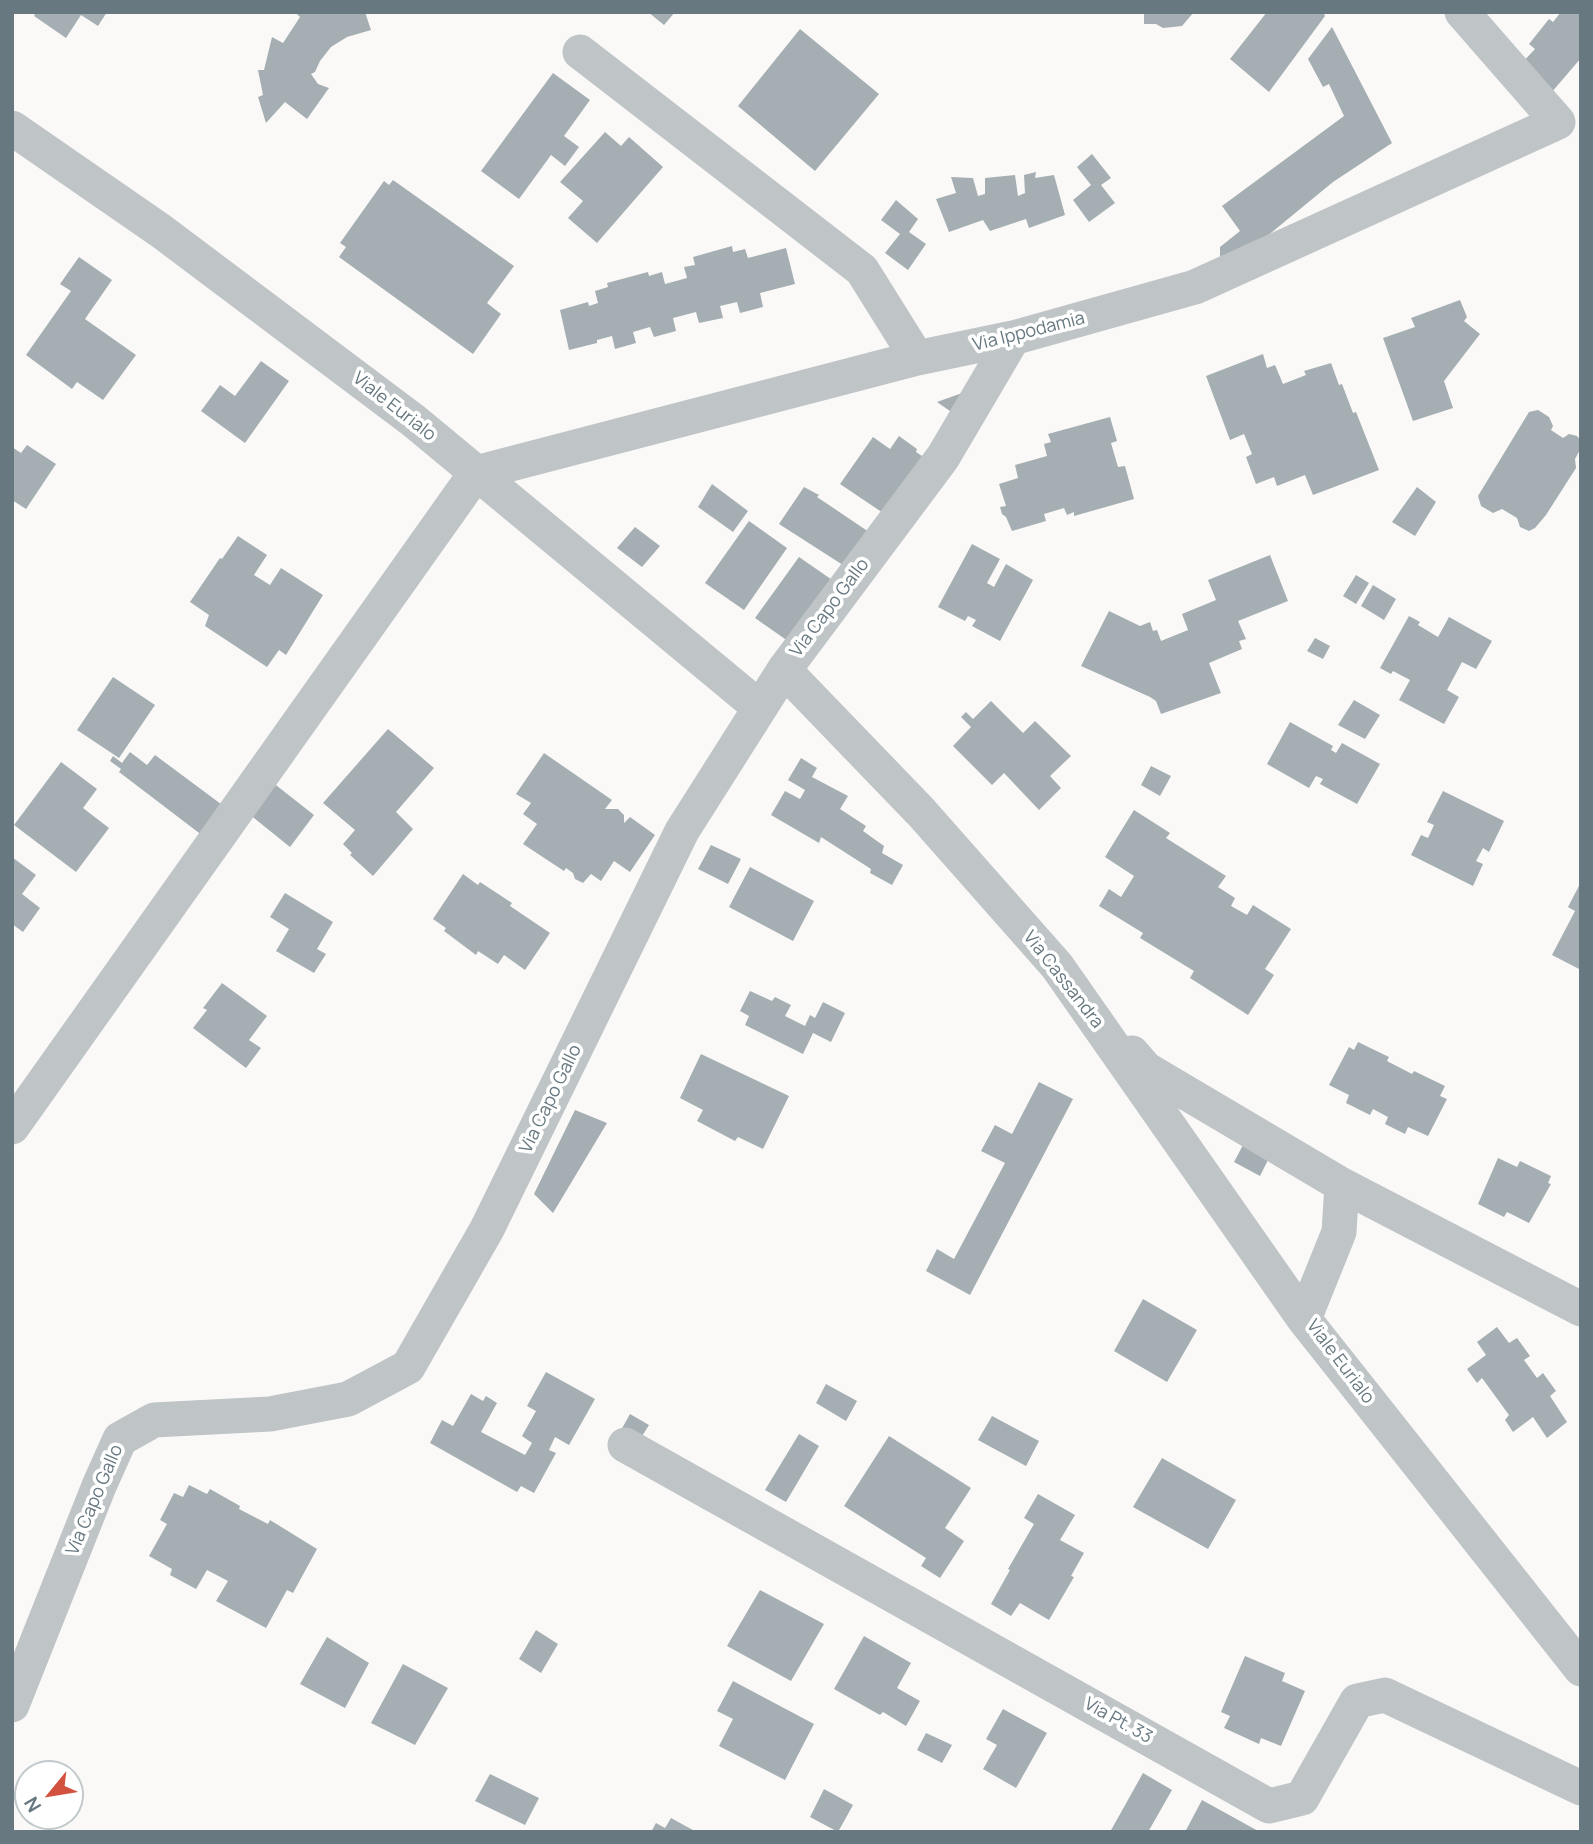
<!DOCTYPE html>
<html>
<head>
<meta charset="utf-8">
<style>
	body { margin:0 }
	#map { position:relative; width:1593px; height:1844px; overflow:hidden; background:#faf9f8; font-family:Manrope,sans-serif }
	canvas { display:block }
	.frame { position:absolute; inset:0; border:14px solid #677880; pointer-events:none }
	.north { position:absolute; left:14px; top:1760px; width:70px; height:70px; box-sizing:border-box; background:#fff; border:2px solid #c2c9cc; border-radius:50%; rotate:240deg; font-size:19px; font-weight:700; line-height:28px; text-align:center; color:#677880 }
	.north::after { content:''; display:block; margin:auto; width:24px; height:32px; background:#d3523f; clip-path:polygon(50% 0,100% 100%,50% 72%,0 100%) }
</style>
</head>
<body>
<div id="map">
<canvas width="1593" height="1844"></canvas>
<div class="frame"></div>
<div class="north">N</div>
</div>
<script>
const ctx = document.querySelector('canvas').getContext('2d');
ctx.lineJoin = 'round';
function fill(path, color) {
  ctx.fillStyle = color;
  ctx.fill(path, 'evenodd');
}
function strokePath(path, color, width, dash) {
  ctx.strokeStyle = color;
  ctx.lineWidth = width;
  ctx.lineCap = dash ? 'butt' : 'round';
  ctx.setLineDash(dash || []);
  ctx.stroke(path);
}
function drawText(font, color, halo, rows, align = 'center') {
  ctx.font = font + ' Manrope,sans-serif';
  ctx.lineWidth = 7;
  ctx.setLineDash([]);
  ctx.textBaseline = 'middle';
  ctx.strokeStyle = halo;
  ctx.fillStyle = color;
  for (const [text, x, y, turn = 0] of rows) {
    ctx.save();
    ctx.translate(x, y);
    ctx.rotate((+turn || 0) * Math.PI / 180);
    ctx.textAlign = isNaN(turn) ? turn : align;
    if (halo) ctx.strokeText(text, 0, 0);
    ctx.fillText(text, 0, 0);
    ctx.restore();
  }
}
fill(new Path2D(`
	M36 12H107L98 26 81 15 66 38 34 16Z
	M295 12H365L371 30 347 37 331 47 320 61 315 72 311 74 318 84 329 88 307 119 285 102 266 123 258 97 263 95 258 70H264L272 37 283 43 300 17Z
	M648 12H675L664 25Z
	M1144 12H1194L1182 26 1163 28 1156 24H1144Z
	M1267 12H1323L1325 16 1269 92 1230 59Z
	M1561 12H1581V58L1551 93 1518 67 1535 49 1529 44 1549 19 1553 22Z
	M1332 27 1392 143 1333 182 1238 260 1220 259V247L1240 231 1222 206 1344 116 1329 84 1323 87 1308 59Z
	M800 29 879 94 815 171 738 106Z
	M553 73 590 100 564 136 579 147 565 166 551 155 519 199 481 171Z
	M605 132 621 146 629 137 663 167 597 243 568 218 583 201 560 182Z
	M1092 154 1111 178 1101 185 1115 203 1089 222 1073 200 1091 185 1077 167Z
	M1036 172 1035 178 1054 175 1065 215 1029 228 1026 219 990 231 983 220 949 232 936 199 956 193 951 177 973 178 978 196 985 194V178L1015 175 1018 196 1025 193 1024 175Z
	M393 180 514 266 487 303 501 314 473 354 339 257 346 247 340 243 384 181 389 185Z
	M896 200 918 219 909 232 926 244 908 270 885 253 900 234 881 220Z
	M732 246 733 252 745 249 748 258 786 248 795 284 760 293 763 307 740 313 737 302 720 306 723 318 699 323 696 312 673 318 676 331 654 337 650 327 633 332 636 343 615 349 612 336 597 340V343L569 350 560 310 588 302 589 306 598 303 595 291 608 287 607 283 648 272 649 276 662 272 665 284 687 278 684 267 695 265 693 257Z
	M79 257 112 280 85 319 136 355 103 400 77 382 72 389 26 355 71 291 60 284Z
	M1460 300 1467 317 1464 321 1480 334 1444 381 1453 408 1413 421 1383 338 1415 327 1411 318Z
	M1263 354 1267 368 1275 365 1283 384 1306 375 1304 371 1331 363 1339 385 1342 384 1353 413 1356 412 1379 470 1313 495 1305 475 1277 486 1274 477 1256 484 1246 457 1252 454 1244 434 1230 440 1206 376Z
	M261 361 289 381 245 443 201 411 220 385 235 396Z
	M976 388 960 418 937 402Z
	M1538 410 1549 417 1553 426 1551 430 1563 438 1569 434 1577 436 1581 441V448L1575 459 1576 468 1546 515 1535 528 1529 531 1520 527 1517 518 1502 509 1493 513 1481 506 1478 496 1529 412Z
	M1110 417 1117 441 1111 443 1118 467 1125 466 1134 499 1074 516V512L1067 515 1064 508 1044 514 1046 521 1012 531 1006 517 1002 514 1000 507 1006 506 999 484 1018 478 1015 465 1047 456 1044 444 1051 442 1048 434Z
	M899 436 917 449 916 452 922 456 892 519 840 484 873 437 890 449Z
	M27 445 56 464 26 509 12 500V447L21 453Z
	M712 484 748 511 733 532 698 507Z
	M804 487 819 495 817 497 869 532 846 567 779 524Z
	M1417 487 1436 502 1415 536 1392 522Z
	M749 521 787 548 744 610 705 583Z
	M635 527 660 546 642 567 617 548Z
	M238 536 267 555 254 575 270 585 281 568 323 595 286 655 279 650 267 667 205 626 209 615 190 602 220 558 222 559Z
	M972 544 1000 559 987 583 994 587 1006 564 1033 580 1000 641 972 626 976 620 968 616 965 621 938 607Z
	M1270 555 1288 601 1238 621 1246 639 1239 641 1242 649 1209 663 1221 693 1161 714 1156 701 1150 697 1081 666 1109 611 1140 626 1150 622 1153 631 1157 630 1161 641 1188 630 1182 614 1216 600 1208 580Z
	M799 557 838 584 795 646 755 618Z
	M1356 575 1369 583 1356 604 1343 596Z
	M1373 585 1396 599 1384 620 1361 606Z
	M1409 616 1420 622 1418 625 1438 637 1449 617 1492 641 1476 669 1462 662 1447 690 1459 697 1444 724 1399 700 1410 680 1393 671 1391 674 1380 668Z
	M1315 638 1330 646 1323 659 1307 651Z
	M113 677 155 705 119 758 77 730Z
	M1354 700 1380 715 1365 739 1338 725Z
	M991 701 1023 733 1035 721 1071 756 1050 776 1061 788 1039 810 1004 773 992 785 953 746 971 727 961 717 966 712 973 719Z
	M1290 722 1333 746 1331 750 1336 753 1342 743 1380 764 1357 804 1320 784 1323 779 1316 776 1309 788 1267 764Z
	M388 729 434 768 396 812 413 829 373 876 350 855 352 853 343 844 355 830 323 803Z
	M130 752 147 765 155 755 229 810 207 839 119 772 121 769 110 761 113 756 122 763Z
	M544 753 612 800 605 809H618L624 815V823L630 817 655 835 630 872 614 861 601 881 591 874 583 883 575 879 573 873 566 868 564 871 523 844 537 824 523 814 531 803 516 794Z
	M801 758 817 768 812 777 848 796 840 809 866 826 863 831 884 846 882 853 903 865 892 885 870 873 871 869 821 837 819 843 771 815 785 791 800 799 805 790 788 780Z
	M61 762 97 789 83 808 109 828 76 872 14 825Z
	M1151 766 1171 776 1160 796 1141 785Z
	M272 782 314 815 290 847 249 814Z
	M1443 791 1504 821 1489 852 1483 848 1476 861 1483 864 1473 886 1411 855 1421 835 1428 838 1434 825 1427 822Z
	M1134 810 1170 833 1166 838 1226 876 1218 887 1235 898 1231 906 1247 915 1253 905 1291 929 1265 969 1274 975 1248 1015 1190 978 1194 971 1140 938 1143 933 1099 906 1109 889 1121 897 1134 876 1105 857Z
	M711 845 741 859 728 884 698 869Z
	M12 857 36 875 22 894 40 908 23 932 12 924Z
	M750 867 814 901 793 941 729 907Z
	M463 874 478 885 480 882 512 903 510 906 550 933 525 970 504 955 498 964 478 951 476 955 444 931 446 928 433 919Z
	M1581 882V970L1552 955 1575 911 1568 907Z
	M285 893 333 922 317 949 326 954 314 973 276 951 289 929 270 917Z
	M222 983 267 1016 249 1040 261 1048 246 1068 193 1028 207 1010 203 1008Z
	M750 991 772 1001 775 997 791 1005 785 1016 805 1026 810 1015 815 1018 823 1002 845 1013 831 1042 813 1033 803 1054 745 1025 749 1016 740 1011Z
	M1358 1042 1389 1057 1387 1061 1412 1074 1414 1071 1445 1086 1440 1096 1447 1099 1428 1136 1408 1127 1405 1134 1385 1124 1388 1117 1373 1109 1370 1115 1346 1103 1349 1095 1329 1085 1349 1047 1354 1050Z
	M701 1054 789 1096 763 1149 738 1137 735 1141 697 1121 703 1110 680 1098Z
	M1039 1082 1073 1099 970 1295 926 1271 937 1249 954 1259 1005 1163 981 1151 995 1125 1012 1134Z
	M575 1110 607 1123 553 1213 534 1194Z
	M1250 1132 1275 1146 1260 1176 1234 1162Z
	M1498 1158 1517 1167 1520 1161 1551 1176 1548 1183 1551 1184 1529 1223 1507 1212 1504 1217 1478 1204Z
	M1143 1299 1197 1330 1167 1382 1114 1351Z
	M1497 1327 1509 1343 1517 1338 1530 1356 1524 1360 1537 1378 1543 1373 1556 1391 1550 1396 1567 1422 1547 1438 1533 1417 1513 1432 1505 1420 1509 1415 1482 1378 1477 1383 1467 1369 1486 1355 1477 1342Z
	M546 1372 595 1399 569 1445 555 1437 549 1450 556 1453 534 1493 521 1486 517 1492 430 1443 442 1420 453 1426 471 1394 483 1401 486 1396 497 1403 481 1432 525 1455 532 1443 522 1436 536 1411 527 1406Z
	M826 1384 857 1401 846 1421 816 1403Z
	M630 1414 649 1425 639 1441 620 1432Z
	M992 1416 1039 1441 1026 1466 978 1440Z
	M799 1434 819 1446 786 1502 765 1490Z
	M889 1436 971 1488 945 1528 964 1541 940 1578 921 1566 926 1558 844 1506Z
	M1162 1458 1236 1500 1208 1549 1133 1507Z
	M189 1485 207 1494 210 1489 240 1506 239 1509 268 1524 270 1520 317 1549 293 1593 287 1590 266 1628 216 1601 228 1581 207 1570 196 1589 170 1575 172 1569 149 1556 167 1524 160 1520 174 1493 183 1497Z
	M1038 1494 1075 1515 1060 1540 1084 1553 1071 1576 1074 1577 1049 1620 1020 1603 1011 1616 991 1604 1010 1570 1008 1569 1034 1524 1024 1518Z
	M760 1590 824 1624 791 1681 727 1646Z
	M536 1630 558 1644 541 1673 519 1659Z
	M864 1636 911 1663 897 1688 920 1701 906 1726 883 1712 880 1715 834 1689Z
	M327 1637 369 1663 345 1708 300 1684Z
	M1245 1656 1285 1673 1282 1681 1305 1691 1281 1746 1261 1738 1259 1744 1224 1728 1230 1716 1221 1712Z
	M403 1664 448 1688 415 1745 371 1723Z
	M733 1681 814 1724 785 1780 719 1746 733 1719 717 1711Z
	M1003 1709 1047 1733 1016 1788 983 1769 997 1745 986 1739Z
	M926 1733 952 1745 942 1763 917 1750Z
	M1143 1773 1172 1790 1148 1832H1110Z
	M490 1774 539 1798 525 1825 475 1801Z
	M824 1789 853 1805 838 1832 810 1817Z
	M1202 1800 1260 1832H1185Z
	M671 1818 691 1829 697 1832H651L656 1823 665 1828Z`), '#a5aeb2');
strokePath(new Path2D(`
	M580 52 862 270 917 358
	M12 128 161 231 414 421 759 707
	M784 670 921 812 1057 966 1304 1319 1581 1669
	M1132 1053 1146 1069 1342 1185 1581 1309
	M12 1127 476 473 917 358 1013 338 1195 287 1558 122 1462 12
	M1304 1319 1339 1232 1342 1185
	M625 1445 1269 1806 1302 1798 1357 1701 1385 1695 1581 1788
	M12 1705 99 1486 120 1439 154 1420 270 1414 348 1399 408 1367 487 1229 682 831 784 670 943 457 1013 338`), '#bfc4c7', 35);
drawText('18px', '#677880', '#fff', [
	["Via Ippodamia",1029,332,-14],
	["Viale Eurialo",394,407,38],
	["Via Capo Gallo",830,608,-53],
	["Via Cassandra",1063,980,52],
	["Via Capo Gallo",551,1099,-64],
	["Viale Eurialo",1340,1362,53],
	["Via Capo Gallo",95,1500,-67],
	["Via Pt. 33",1118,1721,29]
]);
</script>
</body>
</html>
